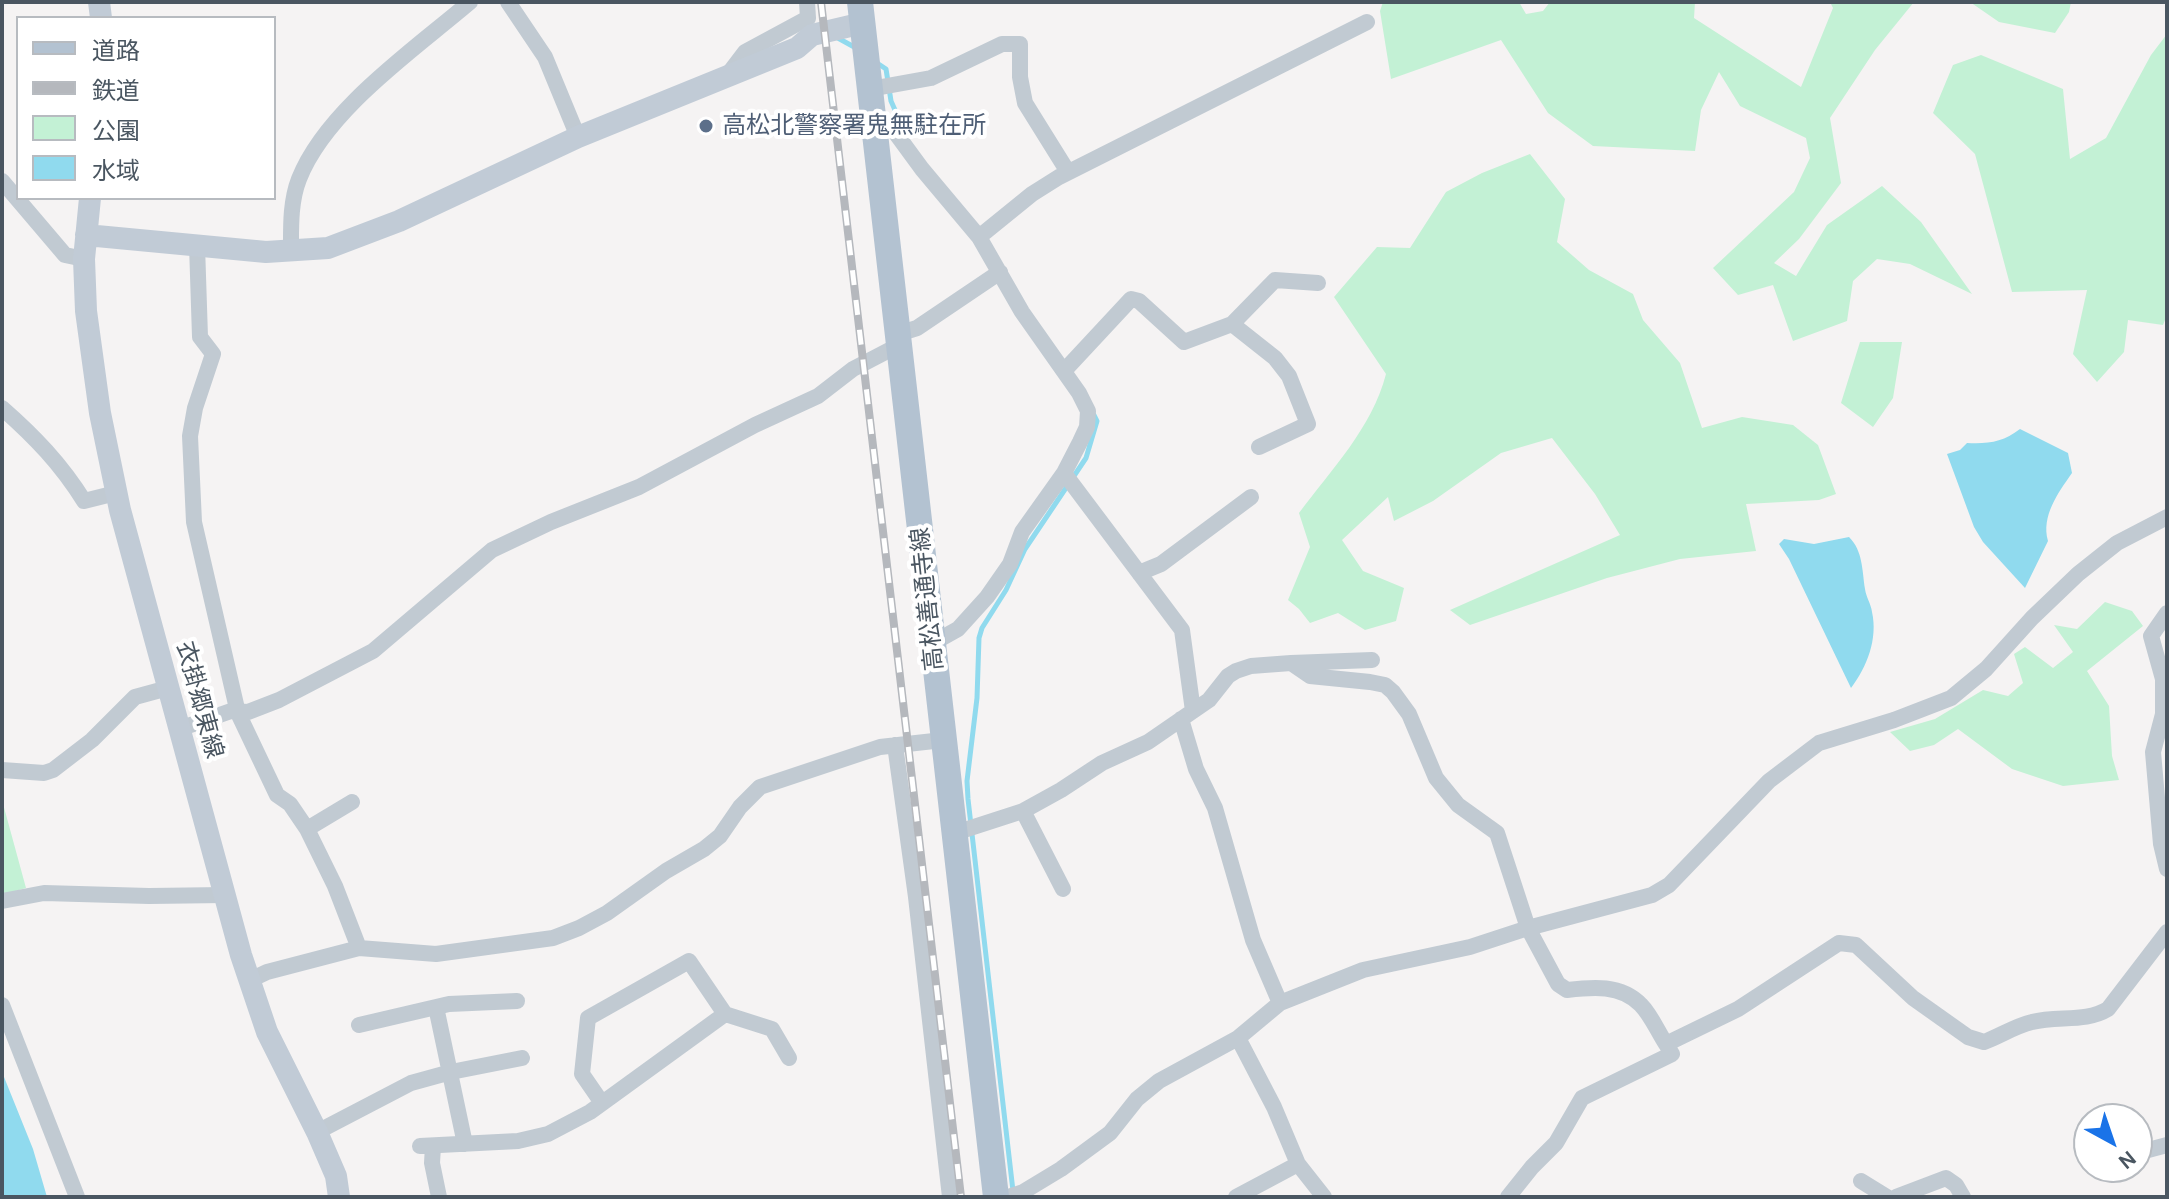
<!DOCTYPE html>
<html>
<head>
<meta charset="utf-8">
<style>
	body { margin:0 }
	#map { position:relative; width:2169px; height:1199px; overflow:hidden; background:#f5f3f3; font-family:Karla,"Noto Sans JP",sans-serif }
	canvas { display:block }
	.frame { position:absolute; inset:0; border:4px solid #4a5661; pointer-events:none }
	.legend { position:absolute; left:16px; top:16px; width:260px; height:184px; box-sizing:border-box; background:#fff; border:2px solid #b7bbc0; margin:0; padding:10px 14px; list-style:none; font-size:24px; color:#4a5661 }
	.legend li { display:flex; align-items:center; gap:16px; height:40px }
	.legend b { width:40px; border:2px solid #b7bbc0 }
	.north { position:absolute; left:2073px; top:1103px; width:80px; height:80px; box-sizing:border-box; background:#fff; border:2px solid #b7bbc0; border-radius:50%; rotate:140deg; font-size:22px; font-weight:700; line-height:32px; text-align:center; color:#4a5661 }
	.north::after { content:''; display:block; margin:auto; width:28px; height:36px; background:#1a73e8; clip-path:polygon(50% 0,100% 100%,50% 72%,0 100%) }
</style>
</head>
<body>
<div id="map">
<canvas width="2169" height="1199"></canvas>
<div class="frame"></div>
<ul class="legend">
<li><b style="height:10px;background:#b3c2d1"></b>道路</li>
<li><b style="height:10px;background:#b5b8bd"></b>鉄道</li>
<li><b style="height:22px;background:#c3f1d5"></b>公園</li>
<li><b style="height:22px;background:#90daee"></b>水域</li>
</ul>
<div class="north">N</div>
</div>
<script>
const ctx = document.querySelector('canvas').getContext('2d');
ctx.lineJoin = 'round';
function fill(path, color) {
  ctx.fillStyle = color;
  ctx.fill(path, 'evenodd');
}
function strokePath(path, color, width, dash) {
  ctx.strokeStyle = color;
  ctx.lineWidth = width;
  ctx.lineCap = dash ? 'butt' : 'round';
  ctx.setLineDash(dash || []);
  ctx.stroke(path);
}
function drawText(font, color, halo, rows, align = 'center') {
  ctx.font = font + ' Karla,"Noto Sans JP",sans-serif';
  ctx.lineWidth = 8;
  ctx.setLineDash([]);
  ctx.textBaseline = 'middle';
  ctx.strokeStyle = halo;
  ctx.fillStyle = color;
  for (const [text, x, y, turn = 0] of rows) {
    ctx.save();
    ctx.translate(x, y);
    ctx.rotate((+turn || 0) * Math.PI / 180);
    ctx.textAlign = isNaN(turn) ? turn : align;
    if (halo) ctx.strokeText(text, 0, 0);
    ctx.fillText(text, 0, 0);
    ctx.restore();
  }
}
fill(new Path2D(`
	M1383 2H1519L1526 14 1543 11 1550 2H1695L1694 18 1801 87 1833 8 1830 2H1914L1875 50 1830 118 1841 183 1799 239 1774 263 1796 276 1827 225 1882 186 1921 222 1972 294 1910 264 1877 259 1853 281 1847 321 1793 341 1773 285 1738 295 1713 268 1794 192 1810 158 1806 138 1740 106 1719 72 1701 110 1695 151 1593 146 1548 113 1501 40 1391 79 1380 11Z
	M1970 2H2071L2069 12 2055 33 1999 22Z
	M2167 34V315L2163 325 2128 320 2124 352 2097 382 2073 354 2087 290 2012 292 1975 154 1933 113 1953 65 1981 55 2063 89 2070 159 2106 138 2151 55Z
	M1530 154 1565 199 1557 242 1589 270 1633 294 1643 320 1680 363 1702 428 1742 417 1793 425 1818 445 1836 494 1819 500 1746 504 1756 551 1680 559 1607 578 1470 625 1450 610 1620 535 1595 494 1552 438 1501 453 1433 501 1394 521 1388 497 1342 540 1363 571 1404 588 1396 621 1365 630 1338 613 1310 623 1299 609 1288 600 1310 547 1299 513C1331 470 1372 428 1386 374L1334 297 1377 247 1410 248 1446 192 1482 173Z
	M1860 342H1902L1893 398 1873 427 1841 403Z
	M2105 602 2132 611 2143 626 2087 671 2109 706 2112 756 2119 780 2063 786 2012 769 1958 729 1934 745 1910 751 1890 732 1935 719 1983 690 2008 696 2023 683 2014 654 2025 647 2053 668 2073 652 2054 625 2077 629Z
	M2 800 26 888 2 895Z`), '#c3f1d5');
fill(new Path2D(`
	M2020 429 2068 453 2072 473C2058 493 2041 516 2048 541L2025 588 1983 542 1974 527 1947 454 1960 450 1967 443C1989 444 2003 442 2020 429Z
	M1849 537C1863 551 1862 570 1865 589 1866 597 1871 604 1872 612 1878 639 1867 667 1851 688L1789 559 1779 544 1784 539 1814 544Z
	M2 1072 33 1149 47 1197H2Z`), '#90daee');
strokePath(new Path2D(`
	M836 37 856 48
	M877 63 886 69 891 101 907 137
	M1013 1191 968 799 967 781 977 698 979 638 982 628 1006 590 1025 549 1086 458 1097 421 1093 413`), '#90daee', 5);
strokePath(new Path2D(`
	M508 2 545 57 578 137
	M726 77 745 52 808 18 807 2
	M870 89 931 78 1002 44H1020V77L1025 103 1068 172
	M873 112 889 124 922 169 979 237 1022 312 1079 393 1088 411 1087 427 1080 442 1064 473 1022 532 1010 564 987 597 958 629 933 643
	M2 181 65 255 84 259
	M979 237 1032 194 1059 177 1367 22
	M197 245 200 337 213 354 195 408 190 436 194 522 238 713 277 795 290 804 307 829 335 886 359 948
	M291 252C291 228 290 202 299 179 326 110 415 49 470 2
	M1232 324 1275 358 1289 376 1308 424 1259 447
	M898 334 917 328 1000 272
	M1064 371 1131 299 1139 301 1184 342 1232 324 1275 280 1318 283
	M2 408C34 436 61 464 84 501L116 493
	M1064 473 1182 630 1193 711
	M1139 573 1161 564 1251 497
	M2167 613 2151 636 2163 679V714L2153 752 2161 844 2167 869
	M1291 663 1310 676 1370 682 1385 685 1393 692 1409 714 1436 778 1458 805 1497 833 1528 928 1558 984 1567 990C1592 987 1621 984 1641 1005 1651 1015 1658 1032 1666 1044
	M1181 719 1196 769 1215 808 1253 940 1280 1003
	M179 729 231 711 248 712 279 700 373 651 492 550 551 522 639 487 755 425 818 396 853 369 899 345
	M895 745 916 897 950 1197
	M2 770 44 773 53 770 92 740 135 697 168 688
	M1023 811 1063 889
	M307 829 352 802
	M955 833 1023 811 1061 790 1102 763 1148 742 1209 700 1228 676 1236 671 1251 666 1291 663 1372 660
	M2 901 44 893 149 896 225 895
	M250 980 267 972 359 948 436 954 553 938 579 928 607 913 666 871 704 849 720 836 740 807 760 787 880 747 943 740
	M2 1005 77 1197
	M436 1007 465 1144
	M359 1025 449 1004 517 1001
	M1238 1038 1274 1107 1298 1164 1324 1197
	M602 1103 582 1074 588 1018 689 961 725 1014
	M317 1132 411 1083 451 1072 522 1058
	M420 1146 518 1141 548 1134 590 1112 725 1014 772 1029 789 1058
	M433 1146 432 1163 439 1197
	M2137 1153 2167 1145
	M1861 1181 1887 1197
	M1008 1197 1023 1192 1061 1169 1110 1133 1137 1099 1159 1081 1238 1038 1280 1003 1363 970 1470 947 1528 928 1652 895 1669 885 1769 781 1819 743 1894 720 1951 698 1986 669 2032 618 2078 574 2117 543 2167 517
	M1236 1197 1298 1164
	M1508 1197 1532 1167 1556 1143 1582 1098 1672 1054 1666 1044 1738 1009 1839 943 1856 945 1913 998 1968 1037 1984 1042C2000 1036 2015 1026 2032 1022 2058 1015 2085 1023 2108 1009L2167 932
	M1896 1197 1946 1178 1956 1185 1963 1197`), '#c1cad2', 16);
strokePath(new Path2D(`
	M99 2 101 18
	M90 198 84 259 86 311 100 413 120 510 241 955 267 1032 317 1132 336 1176 339 1197
	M86 235 266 252 328 248 399 221 578 137 797 48 812 35 863 23`), '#c1cbd6', 22);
strokePath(new Path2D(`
	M860 2 996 1197`), '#b3c2d1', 26);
const rail = new Path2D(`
	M821 2 961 1197`);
strokePath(rail, '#b5b8bd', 8);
strokePath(rail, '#fff', 5, [15]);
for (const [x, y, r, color] of [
	[706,126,8,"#5c6f8a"]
]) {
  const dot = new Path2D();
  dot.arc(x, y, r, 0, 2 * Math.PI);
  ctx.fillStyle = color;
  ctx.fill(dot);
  strokePath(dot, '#fff', 3);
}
drawText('24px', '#4e5e75', '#fff', [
	["高松北警察署鬼無駐在所",722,126]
], 'left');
drawText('24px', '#4a5661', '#fff', [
	["高松善通寺線",928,599,-96],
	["衣掛郷東線",199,700,75]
]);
</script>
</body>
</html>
